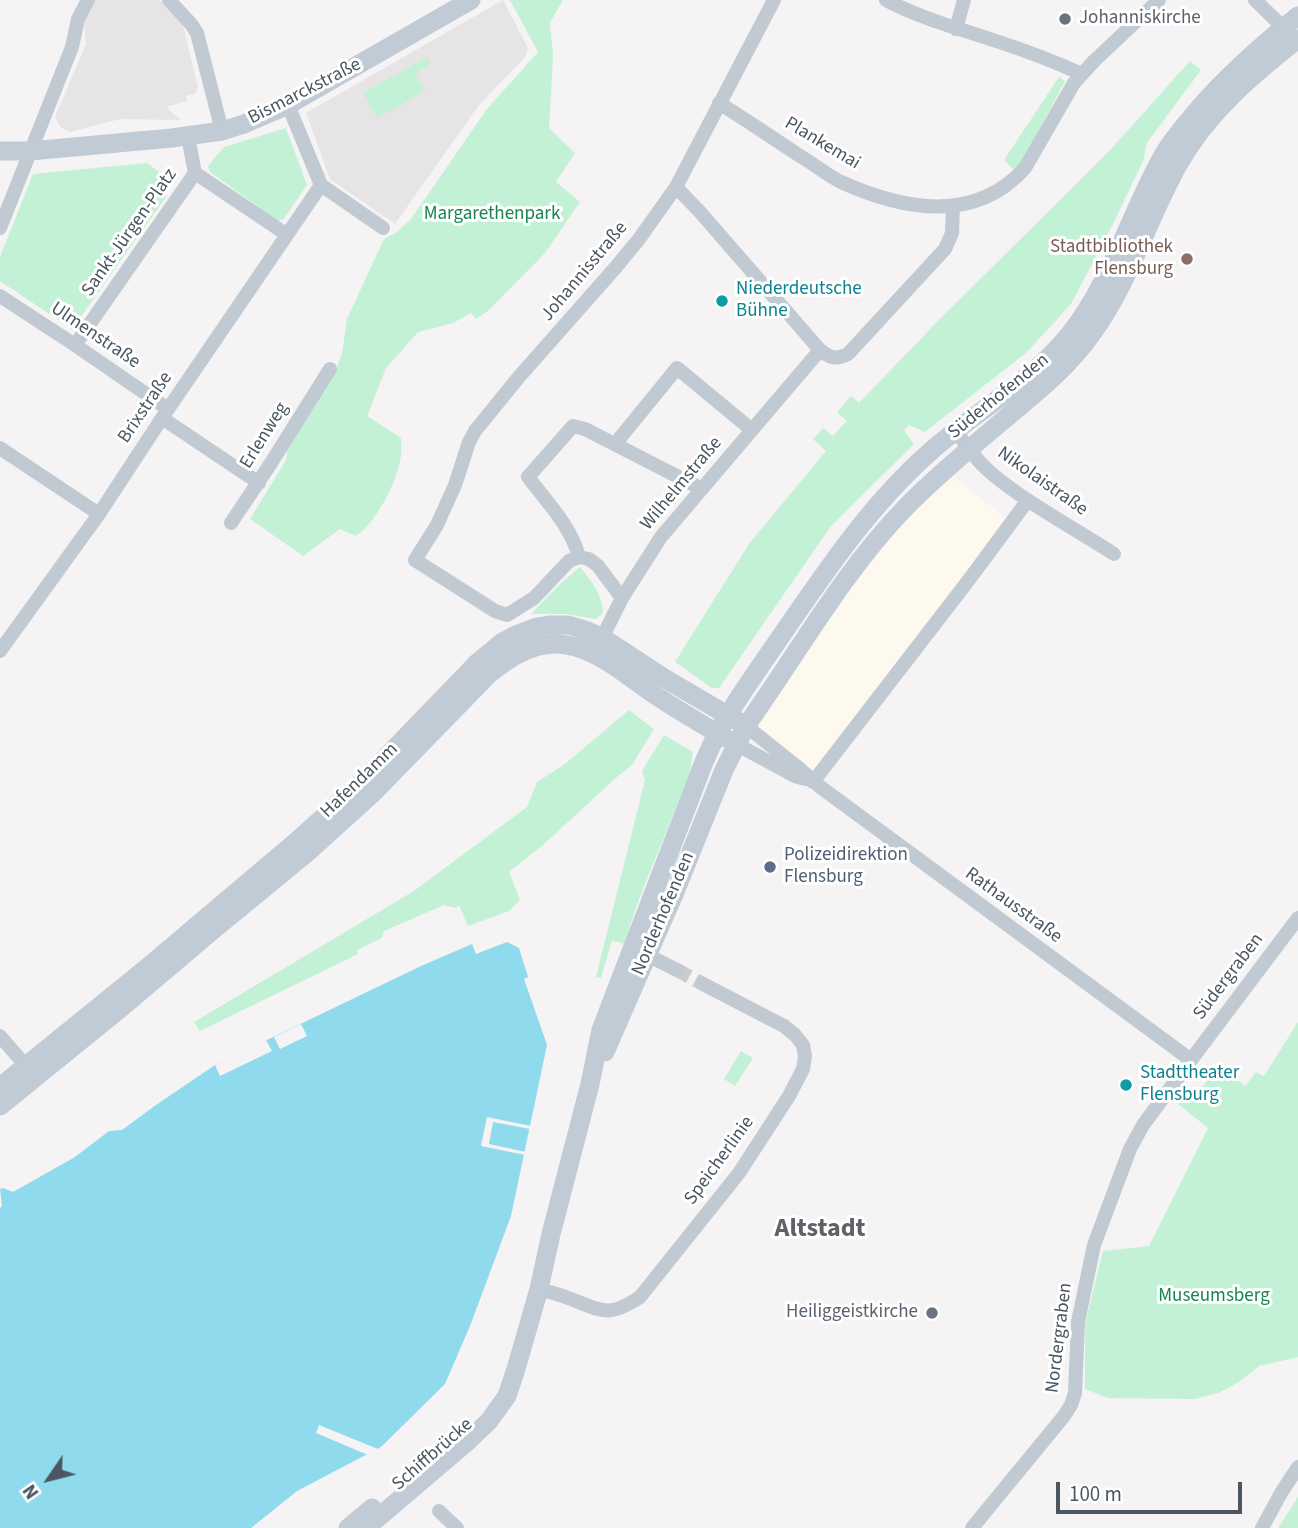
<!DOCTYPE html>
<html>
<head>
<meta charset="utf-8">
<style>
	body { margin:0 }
	#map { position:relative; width:1298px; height:1528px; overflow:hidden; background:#f5f3f3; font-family:"Source Sans 3",sans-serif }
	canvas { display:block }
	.north { position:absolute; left:14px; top:1444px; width:70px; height:70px; -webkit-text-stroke:5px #fff; paint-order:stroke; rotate:235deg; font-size:19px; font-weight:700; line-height:28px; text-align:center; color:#4a5661 }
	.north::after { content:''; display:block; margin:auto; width:24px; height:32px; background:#4a5661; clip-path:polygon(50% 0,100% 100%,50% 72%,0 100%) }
	.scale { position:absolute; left:1056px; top:1482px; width:186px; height:32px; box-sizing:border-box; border:4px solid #4a5661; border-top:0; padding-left:9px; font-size:21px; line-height:24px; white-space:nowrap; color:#4a5661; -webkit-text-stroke:5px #fff; paint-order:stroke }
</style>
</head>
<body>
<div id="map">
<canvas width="1298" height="1528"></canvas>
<div class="north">N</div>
<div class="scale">100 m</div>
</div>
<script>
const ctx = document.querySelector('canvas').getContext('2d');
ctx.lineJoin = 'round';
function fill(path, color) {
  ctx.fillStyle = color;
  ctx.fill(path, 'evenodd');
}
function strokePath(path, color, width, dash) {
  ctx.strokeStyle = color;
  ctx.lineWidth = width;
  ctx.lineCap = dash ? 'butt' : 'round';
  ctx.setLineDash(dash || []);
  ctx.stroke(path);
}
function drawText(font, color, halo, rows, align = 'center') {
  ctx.font = font + ' "Source Sans 3",sans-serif';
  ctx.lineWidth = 6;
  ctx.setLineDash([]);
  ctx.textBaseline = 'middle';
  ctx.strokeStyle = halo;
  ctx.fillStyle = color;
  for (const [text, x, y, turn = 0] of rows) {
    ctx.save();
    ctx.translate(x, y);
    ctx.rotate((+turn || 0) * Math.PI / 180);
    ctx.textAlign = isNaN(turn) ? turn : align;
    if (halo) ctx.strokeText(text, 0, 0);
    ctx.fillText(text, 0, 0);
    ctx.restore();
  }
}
fill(new Path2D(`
	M950 477 958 480 1007 519 813 771 758 728 781 684 860 572 923 501Z`), '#fdf9ef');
fill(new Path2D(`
	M95 0H160L183 25 198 88 195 94 186 96 187 101 168 106 169 110 181 120 120 119 70 132 60 127 55 117 86 44 84 18Z
	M503 0 528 48 525 57 479 105 395 224 330 179 306 113Z`), '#e6e4e5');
fill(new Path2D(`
	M510 0H563L550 23 553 56 549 128 575 153 556 182 580 202 545 253 489 310 476 319 471 313 453 323 418 332 386 368 367 416 401 438C401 443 402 449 401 455 398 480 377 522 356 536L340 529 303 556 250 519 286 460 287 447 336 370 342 354 347 319 384 239 397 232 411 219 487 109 538 52Z
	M427 57 431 64 415 73 425 91 377 118 363 93Z
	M1190 61 1201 70 1146 144 1144 159 1113 224 1071 304 1027 352 925 432 909 425 904 430 914 444 831 526 719 688H712L675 662 749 544 826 451 813 439 823 428 833 436 847 421 837 412 851 396 859 403 936 323 1111 149Z
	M1059 77 1065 81 1025 156 1015 171 1004 160Z
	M286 128 307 185 283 220H277L210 172 208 166 224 147Z
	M147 163 159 172 166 197 72 329 0 281V257L33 174Z
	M580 567C591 581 603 594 603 613L596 619 566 614H531L559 585Z
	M629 710 654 729 632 765 618 776 543 845 509 872 520 900 509 911 468 926 459 905 456 908 444 905 384 931 382 938 357 950 358 954 200 1031 194 1022 414 891 527 807 537 782 565 764Z
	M664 735 693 752 690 773 639 899 624 944 612 940 601 978 596 977 645 780 642 771Z
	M1298 1022V1357L1259 1366 1239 1382 1218 1393 1194 1399 1108 1398 1085 1389V1324L1103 1251 1149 1246 1208 1128 1178 1104 1198 1092 1220 1065 1245 1086 1256 1072 1264 1076Z
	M741 1051 753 1058 735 1086 724 1079Z
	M1298 1497V1528H1278Z`), '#c3f1d5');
fill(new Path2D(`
	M507 942 519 948 528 977 524 979 547 1045 511 1216 470 1326 445 1384 381 1447 297 1491 251 1528H0V1208L2 1206 0 1189 3 1188 13 1192 75 1157 109 1131 122 1130 156 1105 215 1065 421 966 472 944 476 954Z`), '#90daee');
fill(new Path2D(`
	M301 1024 307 1036 280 1049 274 1037Z
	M266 1040 272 1051 220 1076 215 1065Z
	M487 1117 531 1126 530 1129 493 1122 489 1144 526 1152 525 1155 481 1146Z
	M319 1425 378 1449 368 1455 316 1433Z`), '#f5f3f3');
strokePath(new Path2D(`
	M677 970 703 984`), '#caccce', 14, [14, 7]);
strokePath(new Path2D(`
	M169 0 191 24 197 33 222 131
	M886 0C922 19 961 29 999 42 1027 51 1055 62 1082 74
	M1255 0 1290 34
	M956 29 964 0
	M719 103C746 120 773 138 800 156 814 164 827 175 841 182 903 210 975 224 1025 168L1074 83 1094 61 1159 0
	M288 105 321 185 383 228
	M195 173 286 234
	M676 187 700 212 820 350C830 358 836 360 848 354L945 249 952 233 953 207
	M0 228 72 47 78 19 88 0
	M0 296 75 345 168 409
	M75 345 195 173 188 137
	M162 418 259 483
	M956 431C966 446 977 461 991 473 1028 504 1074 528 1114 554
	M615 444 677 368 752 430
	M0 448 99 514
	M231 523 271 463 330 369
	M579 557C571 526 547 502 528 477L573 426 585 429 702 489
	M622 598 598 566 589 559 579 557 569 561 534 598 507 615 495 611 415 560 437 525 455 485 469 442 475 431 518 378 616 267 639 239 676 187 774 0
	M599 644 622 598 661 537 820 350
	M0 651 99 514 162 418 321 185
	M746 726 800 769 819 786 1191 1060
	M736 744 795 776 805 779
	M813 782 968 581 1028 500
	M639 951 677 970
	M0 1036 26 1066
	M539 1289C550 1292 561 1295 571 1299 603 1312 610 1317 640 1297L739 1173 789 1096 803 1069 805 1056 803 1045 795 1035 784 1026 703 984
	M439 1511 457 1528
	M972 1528 1064 1416 1071 1405 1075 1393 1078 1322 1094 1245 1130 1149 1143 1125 1200 1048 1298 918
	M1262 1528 1281 1493 1298 1467`), '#c1cad2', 14);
strokePath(new Path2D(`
	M0 151H30L172 138 222 131 244 124 288 105 471 0
	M605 1052 675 892 724 770 746 726C798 653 843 572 905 508 935 477 968 450 1000 423 1033 395 1066 370 1091 335 1129 283 1147 221 1178 165 1207 113 1252 75 1298 39
	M0 1087 148 967 298 840 361 783 477 663 501 643 516 635 537 627 549 625H568L585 630 603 638 664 678 739 722
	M0 1106 122 1007 207 935 308 852 372 794 489 674C508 659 527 646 552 644 589 642 623 673 652 693 676 709 701 724 726 738
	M348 1528 372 1508
	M366 1528 467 1442 489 1421 507 1396 516 1369 539 1289 551 1234 590 1084 601 1030 704 762 717 733 728 715C747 684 769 654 790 623 832 562 875 500 931 451 976 411 1030 383 1069 335 1111 282 1130 215 1162 157 1171 141 1183 128 1194 114 1225 77 1261 46 1298 16`), '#c1cbd6', 19);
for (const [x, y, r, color] of [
	[1065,19,7,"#6b7280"],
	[1187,259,7,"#8d6e63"],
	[722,301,7,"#0f9aa8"],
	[770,867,7,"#5c6f8a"],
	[1126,1085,7,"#0f9aa8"],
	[932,1313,7,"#6b7280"]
]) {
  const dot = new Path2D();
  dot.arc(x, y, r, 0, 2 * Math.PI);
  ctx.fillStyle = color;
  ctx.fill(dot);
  strokePath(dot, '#fff', 2.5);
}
drawText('19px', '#5b616d', '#fff', [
	["Johanniskirche",1079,19],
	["Heiliggeistkirche",918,1313,"right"]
], 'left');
drawText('19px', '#4a5661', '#fff', [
	["Bismarckstraße",305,92,-27],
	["Plankemai",822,144,31],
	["Sankt-Jürgen-Platz",130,233,-55],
	["Johannisstraße",585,272,-50],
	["Ulmenstraße",95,336,34],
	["Süderhofenden",999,397,-39],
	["Brixstraße",146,408,-56],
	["Erlenweg",265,436,-58],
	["Nikolaistraße",1042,482,35],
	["Wilhelmstraße",682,484,-50],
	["Hafendamm",360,781,-44],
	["Rathausstraße",1013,906,36],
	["Norderhofenden",664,914,-67],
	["Südergraben",1229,977,-53],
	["Speicherlinie",720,1161,-54],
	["Nordergraben",1060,1338,-83],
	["Schiffbrücke",433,1455,-41]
]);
drawText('19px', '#17864f', '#fff', [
	["Margarethenpark",492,215],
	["Museumsberg",1214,1297]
]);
drawText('19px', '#785e54', '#fff', [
	["Stadtbibliothek",1173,248],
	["Flensburg",1173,270]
], 'right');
drawText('19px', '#0d838f', '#fff', [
	["Niederdeutsche",736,290],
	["Bühne",736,312],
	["Stadttheater",1140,1074],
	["Flensburg",1140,1096]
], 'left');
drawText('19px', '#4e5e75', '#fff', [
	["Polizeidirektion",784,856],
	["Flensburg",784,878]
], 'left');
drawText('bold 26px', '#5f6368', '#fff', [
	["Altstadt",820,1230]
]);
</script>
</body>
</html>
